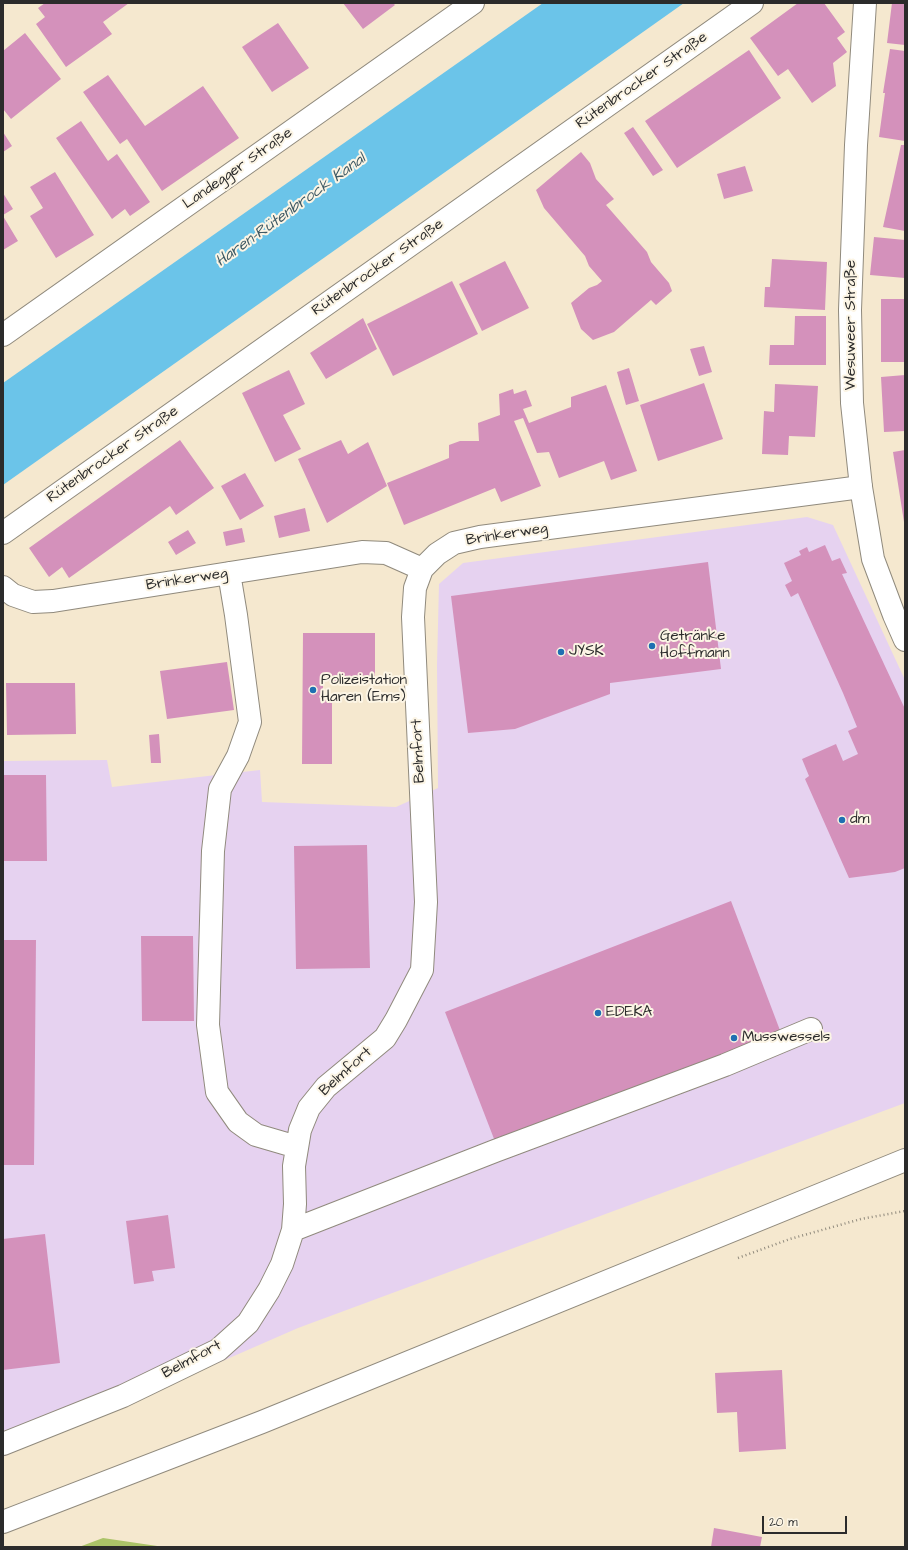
<!DOCTYPE html>
<html>
<head>
<meta charset="utf-8">
<style>
	body { margin:0 }
	#map { position:relative; width:908px; height:1550px; overflow:hidden; background:#f5e8cf; font-family:"Architects Daughter",sans-serif }
	canvas { display:block }
	.frame { position:absolute; inset:0; border:4px solid #2b2b2b; pointer-events:none }
	.scale { position:absolute; left:762px; top:1516px; width:85px; height:18px; box-sizing:border-box; border:2px solid #2b2b2b; border-top:0; padding-left:5px; font-size:12px; line-height:14px; white-space:nowrap; color:#2b2b2b; -webkit-text-stroke:3px #fcf5e5; paint-order:stroke }
</style>
</head>
<body>
<div id="map">
<canvas width="908" height="1550"></canvas>
<div class="frame"></div>
<div class="scale">20 m</div>
</div>
<script>
const ctx = document.querySelector('canvas').getContext('2d');
ctx.lineJoin = 'round';
function fill(path, color) {
  ctx.fillStyle = color;
  ctx.fill(path, 'evenodd');
}
function strokePath(path, color, width, dash) {
  ctx.strokeStyle = color;
  ctx.lineWidth = width;
  ctx.lineCap = dash ? 'butt' : 'round';
  ctx.setLineDash(dash || []);
  ctx.stroke(path);
}
function drawText(font, color, halo, rows, align = 'center') {
  ctx.font = font + ' "Architects Daughter",sans-serif';
  ctx.lineWidth = 4;
  ctx.setLineDash([]);
  ctx.textBaseline = 'middle';
  ctx.strokeStyle = halo;
  ctx.fillStyle = color;
  for (const [text, x, y, turn = 0] of rows) {
    ctx.save();
    ctx.translate(x, y);
    ctx.rotate((+turn || 0) * Math.PI / 180);
    ctx.textAlign = isNaN(turn) ? turn : align;
    if (halo) ctx.strokeText(text, 0, 0);
    ctx.fillText(text, 0, 0);
    ctx.restore();
  }
}
fill(new Path2D(`
	M807 517 833 525 905 680V1103L298 1328 3 1457V761L107 760 112 787 260 770 262 802 396 807 438 788 437 665 439 584 463 563Z`), '#e6d2f0');
fill(new Path2D(`
	M103 1538 164 1547H79Z`), '#abc368');
fill(new Path2D(`
	M543 3H684L3 485V383Z`), '#6bc4e9');
fill(new Path2D(`
	M45 3H129L103 22 112 34 66 67 36 24 45 17 38 8Z
	M343 3H393L395 5 363 29Z
	M798 3H824L845 32 837 38 847 52 833 63 836 86 812 103 788 69 778 76 750 38Z
	M892 3H905V45L887 43Z
	M278 23 309 68 272 92 242 47Z
	M25 33 61 79 11 119 3 109V51Z
	M890 49 905 51V141L879 137 885 93H883Z
	M749 50 781 98 677 168 645 121Z
	M108 75 145 126 203 86 239 138 162 191 127 139 120 144 83 92Z
	M81 121 108 161 117 154 150 202 130 216 125 209 112 219 56 138Z
	M633 127 663 170 653 176 624 133Z
	M3 132 12 146 3 152Z
	M901 145H905V231L883 227Z
	M581 152 590 163 596 179 614 199 606 205 647 252 651 262 669 283 672 291 656 305 651 300 614 332 593 340 581 329 571 303 589 288 597 285 602 281 589 266 585 256 544 208 536 190Z
	M745 166 753 191 724 199 717 174Z
	M55 172 94 235 56 258 30 216 43 208 30 187Z
	M3 193 13 209 3 215Z
	M3 216 18 241 3 250Z
	M874 237 905 240V278L870 275Z
	M772 259 827 262 825 310 764 307 765 287H770Z
	M505 261 529 308 482 331 459 284Z
	M452 281 478 334 393 376 367 324Z
	M881 299H905V362H881Z
	M795 316H826V365H769L770 345H794Z
	M363 318 377 349 326 379 310 353Z
	M704 346 712 372 699 376 690 349Z
	M629 368 639 401 626 405 617 372Z
	M289 370 305 404 283 415 301 449 275 462 242 393Z
	M905 375V431L884 432 881 377Z
	M704 383 723 439 658 461 640 405Z
	M775 384 818 386 815 437 789 436 788 455 762 454 764 411 774 412Z
	M606 385 637 471 611 480 604 461 559 478 549 452 537 453 523 418 514 421 541 486 501 502 495 488 404 525 387 483 449 458V445L460 441H479L478 423 500 415 499 394 513 389 514 394 526 390 532 406 523 409 529 423 571 407V397Z
	M180 440 214 488 176 515 170 506 69 578 62 567 49 577 29 548Z
	M341 440 348 454 368 442 387 486 327 523 298 459Z
	M905 450V522H904L893 452Z
	M245 473 264 506 240 520 221 486Z
	M305 508 310 531 279 538 274 516Z
	M242 528 245 542 226 546 223 532Z
	M188 530 196 543 176 555 168 542Z
	M825 545 832 561 840 558 847 573 842 574 905 709V868L895 872 849 878 805 779 809 776 802 759 836 744 843 761 858 754 848 731 857 727 843 693 798 593 791 597 785 585 792 581 784 563 801 555 799 551 807 547 809 552Z
	M708 562 721 669 610 683V694L515 729 468 733 451 596Z
	M303 633H375V681H323V700H332V764H302Z
	M227 662 234 710 167 719 160 671Z
	M6 683H75L76 734 7 735Z
	M159 734 161 763H151L149 735Z
	M3 775H46L47 861H3Z
	M367 845 370 968 296 969 294 846Z
	M731 901 781 1033 496 1144 445 1012Z
	M141 936H193L194 1021H142Z
	M3 940H36L34 1165H3Z
	M168 1215 175 1268 152 1271 154 1281 134 1284 126 1221Z
	M45 1234 60 1363 3 1370V1239Z
	M782 1370 786 1449 739 1452 737 1412 717 1413 715 1373Z
	M714 1528 762 1537 760 1547H711Z`), '#d491bb');
const minor = new Path2D(`
	M3 533 752 3
	M229 573 236 615 250 722 238 756 220 789 213 851 208 1025 217 1092 238 1122 256 1135 297 1147
	M3 587 13 595 33 602 53 601 362 552 386 553 422 569 437 554 454 543 480 537 861 487
	M293 1230 495 1151 725 1065 811 1029
	M3 1444 123 1396 218 1350 248 1323 269 1290 282 1264 293 1230 295 1204 294 1166 300 1130 309 1108 326 1087 385 1038 396 1020 422 970 426 902 413 617 415 588 422 569`);
const major = new Path2D(`
	M865 3 856 145 850 310 852 403 861 487 873 559 894 615 905 640
	M3 335 473 3
	M3 1522 262 1422 905 1160`);
strokePath(minor, '#908a7d', 24);
strokePath(major, '#908a7d', 24);
strokePath(new Path2D(`
	M738 1258 790 1239 861 1219 905 1211`), '#908a7d', 2.5, [1, 3]);
strokePath(minor, '#fff', 22);
strokePath(major, '#fff', 22);
for (const [x, y, r, color] of [
	[652,646,4,"#1f6fb2"],
	[561,652,4,"#1f6fb2"],
	[313,690,4,"#1f6fb2"],
	[842,820,4,"#1f6fb2"],
	[598,1013,4,"#1f6fb2"],
	[734,1038,4,"#1f6fb2"]
]) {
  const dot = new Path2D();
  dot.arc(x, y, r, 0, 2 * Math.PI);
  ctx.fillStyle = color;
  ctx.fill(dot);
  strokePath(dot, '#fcf5e5', 1.5);
}
drawText('15px', '#2b2b2b', '#fcf5e5', [
	["Rütenbrocker Straße",642,81,-35],
	["Landegger Straße",238,169,-35],
	["Rütenbrocker Straße",378,268,-35],
	["Wesuweer Straße",852,325,-90],
	["Rütenbrocker Straße",113,455,-35],
	["Brinkerweg",507,535,-9],
	["Brinkerweg",187,580,-9],
	["Belmfort",419,751,-93],
	["Belmfort",346,1072,-42],
	["Belmfort",192,1360,-28]
]);
drawText('15px', '#2b2b2b', '#fcf5e5', [
	["Getränke",660,637],
	["Hoffmann",660,654],
	["JYSK",569,652],
	["Polizeistation",321,681],
	["Haren (Ems)",321,698],
	["dm",850,820],
	["EDEKA",606,1013],
	["Musswessels",742,1038]
], 'left');
drawText('italic 16px', '#3e5964', '#fcf5e5', [
	["Haren-Rütenbrock Kanal",291,211,-36]
]);
</script>
</body>
</html>
